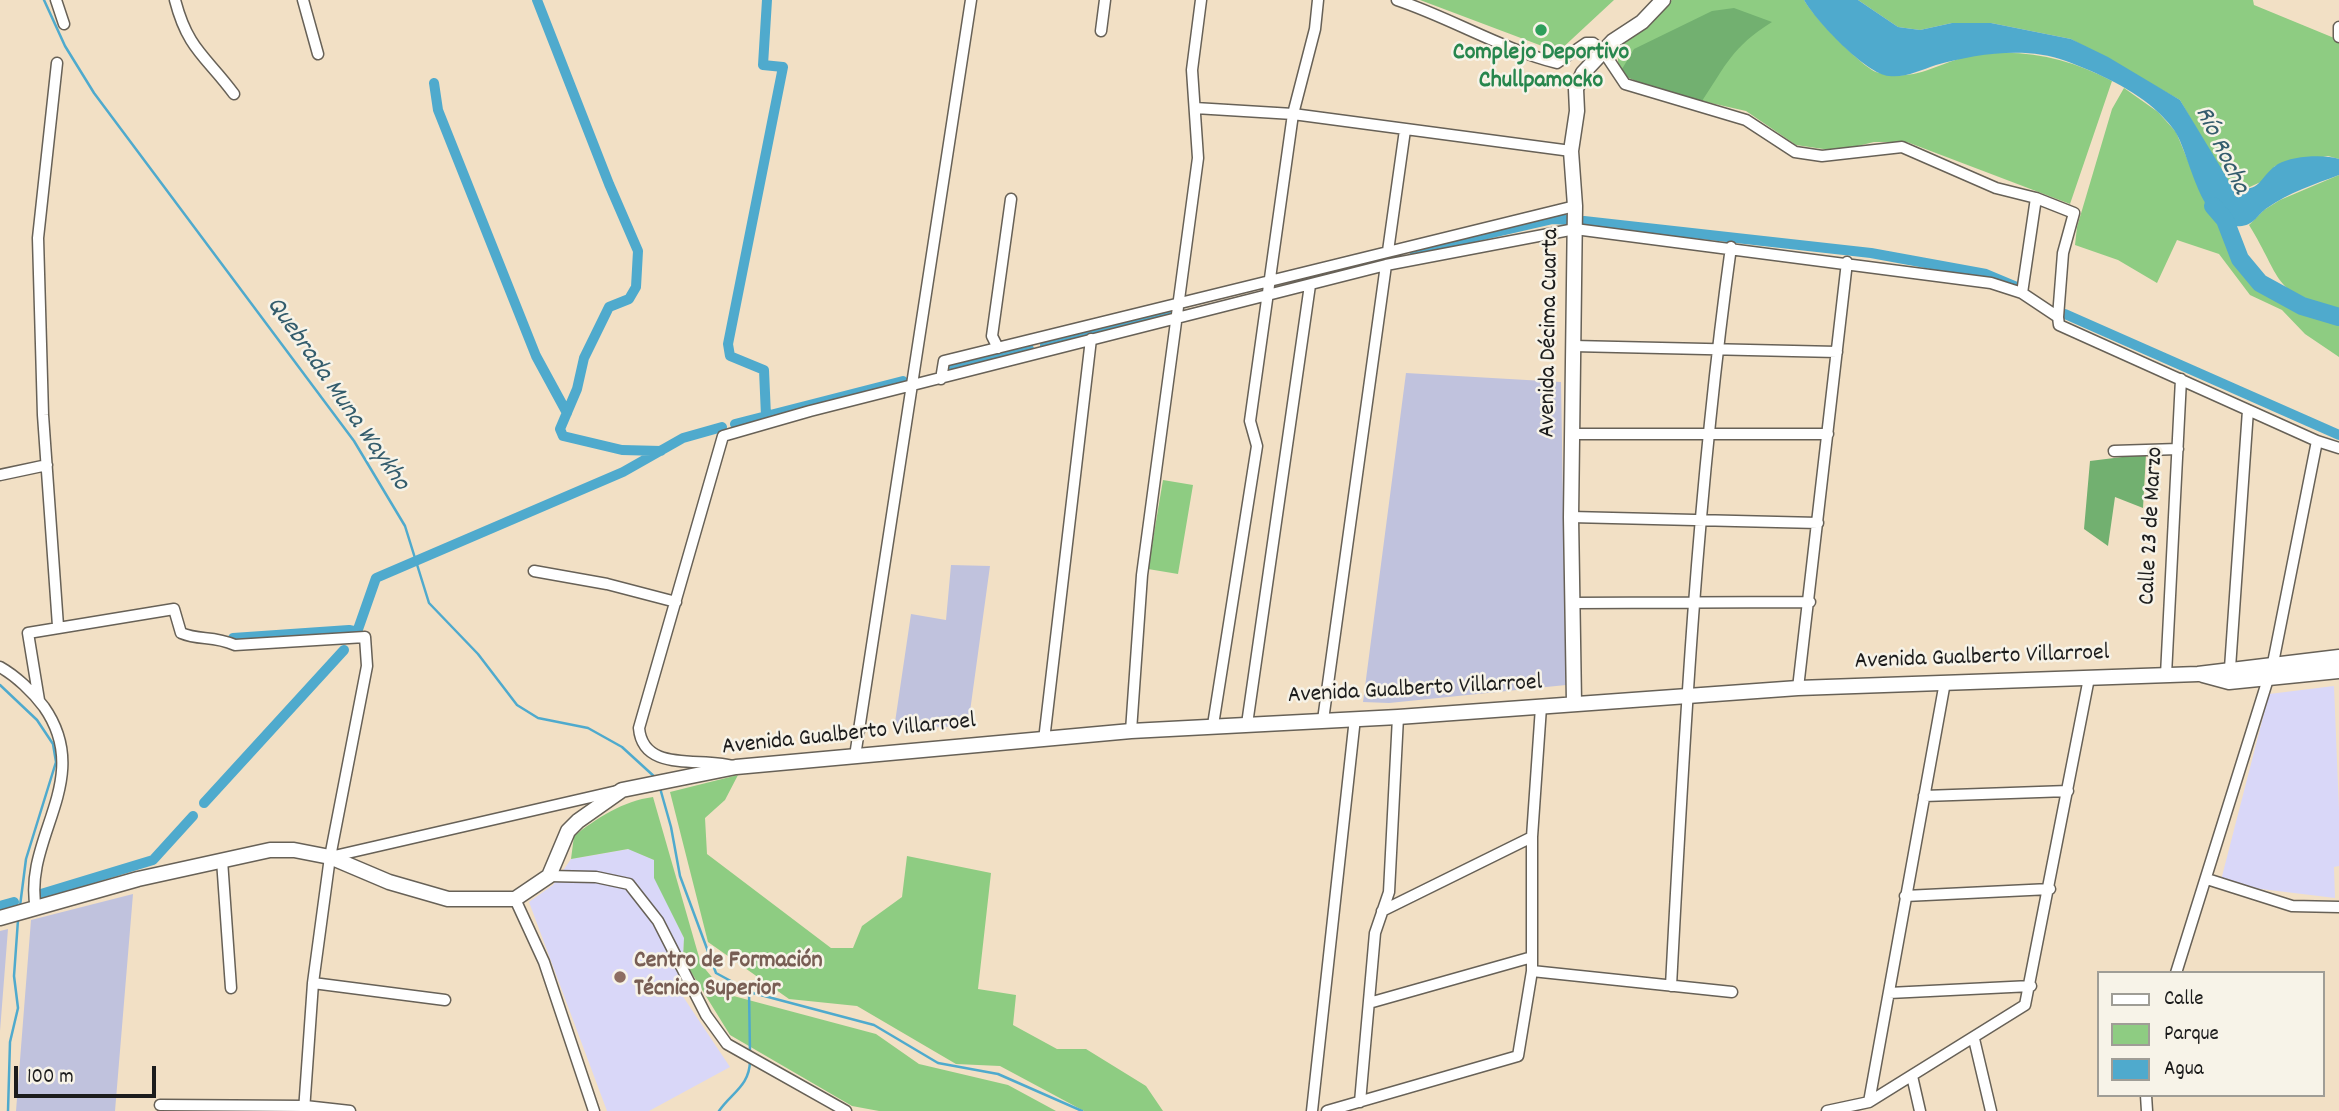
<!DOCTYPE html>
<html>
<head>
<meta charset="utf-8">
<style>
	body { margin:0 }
	#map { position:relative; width:2339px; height:1111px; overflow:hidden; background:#f2e0c5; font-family:Dekko,sans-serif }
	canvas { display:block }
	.legend { position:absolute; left:2097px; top:971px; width:228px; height:126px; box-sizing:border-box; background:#f7f3e8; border:2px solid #9f9d96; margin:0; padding:9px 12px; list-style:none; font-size:21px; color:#1c1c1c }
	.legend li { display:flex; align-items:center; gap:14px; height:35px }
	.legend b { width:35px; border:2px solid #9f9d96 }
	.scale { position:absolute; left:14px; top:1066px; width:142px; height:32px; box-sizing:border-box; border:4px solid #1c1c1c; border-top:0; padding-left:9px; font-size:21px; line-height:24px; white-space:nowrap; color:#1c1c1c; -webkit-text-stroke:5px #f7f3e8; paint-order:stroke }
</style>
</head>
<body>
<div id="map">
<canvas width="2339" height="1111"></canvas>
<ul class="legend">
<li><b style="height:9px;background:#fff"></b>Calle</li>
<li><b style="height:19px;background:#8ecc82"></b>Parque</li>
<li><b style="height:19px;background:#4faacd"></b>Agua</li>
</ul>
<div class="scale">100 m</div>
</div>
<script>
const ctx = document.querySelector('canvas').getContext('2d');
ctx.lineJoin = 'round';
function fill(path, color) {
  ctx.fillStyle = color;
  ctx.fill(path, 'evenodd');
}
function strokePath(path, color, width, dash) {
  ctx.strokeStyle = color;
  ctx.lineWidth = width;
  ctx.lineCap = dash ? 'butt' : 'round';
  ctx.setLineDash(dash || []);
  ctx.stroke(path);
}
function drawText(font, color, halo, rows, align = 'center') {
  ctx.font = font + ' Dekko,sans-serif';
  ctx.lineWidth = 5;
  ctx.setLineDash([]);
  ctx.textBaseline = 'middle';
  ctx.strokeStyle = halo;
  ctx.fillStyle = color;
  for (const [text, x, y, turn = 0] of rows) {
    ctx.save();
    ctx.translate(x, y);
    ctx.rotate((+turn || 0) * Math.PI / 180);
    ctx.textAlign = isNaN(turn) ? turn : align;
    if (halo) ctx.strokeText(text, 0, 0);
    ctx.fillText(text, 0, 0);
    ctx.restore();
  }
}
fill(new Path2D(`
	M2334 686 2339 810V866L2334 867 2335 898 2220 884 2269 694Z
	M629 849 654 860 655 878 684 938 682 995 730 1067 649 1111H607L529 902 553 885 571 859Z`), '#d9d7f8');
fill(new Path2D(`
	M1406 373 1561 382 1566 685 1389 703 1363 702Z
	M951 565 990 566 968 726 894 729 911 614 946 620Z
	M133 894 115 1111H16L31 920Z
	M8 929 0 1031V931Z`), '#c0c2dd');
fill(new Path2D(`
	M1420 0H1614L1558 52Z
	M1672 0H1804C1813 16 1860 65 1876 72 1882 74 1892 75 1898 75 1919 77 1945 62 1965 57 2016 46 2067 57 2112 81L2070 204 1907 142H1874L1837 151 1796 145 1746 111 1702 101 1619 74 1617 47 1645 27Z
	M1858 0H2253L2254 5 2339 40V159L2328 156 2275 166 2263 181 2243 190 2232 186 2224 177 2180 100 2071 39 1991 23H1952L1920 30 1898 27Z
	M2124 88 2158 112 2176 132 2208 209 2222 221 2232 258 2255 287 2295 310 2339 322V357L2305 334 2282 310 2250 295 2219 254 2177 240 2157 283 2118 260 2075 245 2077 227 2112 109Z
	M2339 175V312C2270 291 2283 280 2249 225L2264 210 2280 200Z
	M1163 480 1193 485 1178 574 1148 569Z
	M738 775 725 800 705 818 707 854 831 948H853L862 926 902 897 907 856 991 873 978 989 1016 995 1013 1025 1057 1049H1086L1146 1086 1163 1111H1084L1000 1066 956 1064 857 1006 789 999 708 942 670 792Z
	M653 797 701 964 726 994 876 1034 919 1064 1008 1085 1056 1111H879L852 1106 730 1035 683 959 684 938 654 878V860L628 849 571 859 574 836C597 818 623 801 653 797Z`), '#8ecc82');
fill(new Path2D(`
	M1734 8 1772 22C1731 48 1727 64 1702 101L1663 92 1619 74 1634 49 1712 11Z
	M2146 454 2143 508 2115 497 2108 546 2084 529 2090 461Z`), '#72b070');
fill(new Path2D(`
	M1804 0H1858L1898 27 1920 30 1952 23H1991L2071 39 2108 57 2180 100 2232 186C2261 196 2259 176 2278 164 2292 156 2324 154 2339 159V175C2315 184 2288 193 2267 208 2257 215 2255 224 2242 226 2201 232 2191 158 2176 133 2172 126 2164 118 2159 113 2134 89 2098 73 2066 61 2026 46 1976 54 1936 65 1921 70 1905 78 1889 76 1866 74 1816 21 1804 0Z`), '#4faacd');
strokePath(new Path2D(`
	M44 0 65 46 94 93 354 441 405 526 429 603 478 654 517 705 538 718 588 728 622 747 657 779
	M0 685 37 720 53 744 56 762 26 859 20 906
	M660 788 671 827 680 876 716 973 753 993 874 1025 938 1063 998 1074 1082 1111
	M749 991 750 1053
	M8 1111 10 1042 18 1008 14 976 18 920
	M719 1111C731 1093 750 1086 750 1060`), '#4faacd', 2.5);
strokePath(new Path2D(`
	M537 0 609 184 638 251 636 287 629 299 609 307 584 358 577 389 560 429 563 436 622 450 661 451
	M434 83 438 110 536 356 567 413
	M1584 221 1871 253 1986 274 2017 287
	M1414 251 1553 219 1568 220
	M2065 314 2339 435
	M1045 345 1172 310
	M951 369 1029 349
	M766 416 764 370 730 356 728 344 783 67 763 65 767 0
	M735 424 903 381
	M356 635 376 578 623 472 683 438 722 427
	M233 638 349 630 358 632
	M204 803 344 650
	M41 894 153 860 193 816
	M0 906 14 902`), '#4faacd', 10);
strokePath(new Path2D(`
	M2213 206 2225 220 2240 259 2260 283 2302 306 2339 317`), '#4faacd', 18);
const minor = new Path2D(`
	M56 0 64 24
	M175 0C188 50 206 56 234 94
	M303 0 318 54
	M1397 0C1451 18 1501 49 1557 63L1586 43H1593L1603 51 1625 84 1746 120 1795 152 1822 156 1902 147 1996 188 2036 198 2074 213 2063 253 2058 317
	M2339 27V37
	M1101 31 1105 0
	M57 63 38 238 43 415 58 626
	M1195 108 1293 114 1571 151
	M1388 251 1405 130
	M2022 293 2036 198
	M1573 346 1837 352
	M998 348 992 336 1011 199
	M941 379 944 361 1575 206
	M1572 434H1828
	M2114 451 2178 449
	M0 475 47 465
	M1571 517 1818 523
	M534 571 607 584 676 602
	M1572 603 1810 602
	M0 667C16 676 33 692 44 707 95 780 22 838 36 909
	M2230 668 2248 410
	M2166 675 2181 379
	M1798 688 1847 262
	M39 700 28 633 174 609 181 633C200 641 212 635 235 645L365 637 367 666 330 857 313 983 304 1111
	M1323 720 1386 265
	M1247 724 1310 285
	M1213 725 1257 446 1250 421 1293 114 1315 29 1318 0
	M1131 731 1142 575 1198 158 1192 70 1201 0
	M1044 740 1091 339
	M855 756 971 0
	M736 767C702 756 643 774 639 728L723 436 810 411 1386 265 1575 229 1991 283 2022 293 2058 317 2059 325 2317 441 2339 448
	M1924 796 2068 791
	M330 857 617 791
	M222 860 231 988
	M549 876 596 877 629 884 658 921 706 1015 727 1044 846 1111
	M2207 879 2292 906 2339 907
	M1905 896 2050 889
	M515 899 544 962 594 1111
	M1382 911 1532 837
	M1532 971 1732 992
	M2176 973 2273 663 2317 441
	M313 983 445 1000
	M1671 986C1684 739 1697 492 1731 247
	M1889 993 2031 986
	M1369 1003 1532 957
	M1974 1039 1991 1111
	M1912 1076 1920 1111
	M2146 1095 2147 1111
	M1360 1102 1375 933 1389 892 1398 717
	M1869 1102 1945 682
	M160 1105 305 1106 350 1111
	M1312 1111 1355 718
	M1327 1111 1518 1056 1532 971V837L1541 707
	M1827 1111 1869 1102 2025 1005 2089 678`);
const major = new Path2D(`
	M2203 675 2229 682 2339 671
	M1574 703 1571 517 1575 206 1571 151 1577 111 1576 89 1583 73 1613 41 1642 22 1663 0
	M0 918 138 879 270 850H294L330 857 389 882 448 899H515L549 876 568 831 578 821 622 790 736 767 1131 731 1398 717 1798 688 2198 674 2339 657`);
strokePath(minor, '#676157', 13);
strokePath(major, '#676157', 17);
strokePath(minor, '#fff', 10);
strokePath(major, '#fff', 14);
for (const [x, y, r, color] of [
	[1541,30,7,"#2e9e5b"],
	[620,977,7,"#8d6e63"]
]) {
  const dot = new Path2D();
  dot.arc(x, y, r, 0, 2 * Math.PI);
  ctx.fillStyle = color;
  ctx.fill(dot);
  strokePath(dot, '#f7f3e8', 2.5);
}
drawText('bold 24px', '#27864d', '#f7f3e8', [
	["Complejo Deportivo",1541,55],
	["Chullpamocko",1541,83]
]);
drawText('24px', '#1c1c1c', '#f7f3e8', [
	["Avenida Décima Cuarta",1551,333,-89],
	["Calle 23 de Marzo",2153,526,-87],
	["Avenida Gualberto Villarroel",1982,659,-2],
	["Avenida Gualberto Villarroel",1415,691,-3],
	["Avenida Gualberto Villarroel",849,736,-6]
]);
drawText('bold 24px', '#785e54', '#f7f3e8', [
	["Centro de Formación",634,963],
	["Técnico Superior",634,991]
], 'left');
drawText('italic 26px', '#335c6c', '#f7f3e8', [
	["Río Rocha",2220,151,64],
	["Quebrada Muna Waykho",336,395,55]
]);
</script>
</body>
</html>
